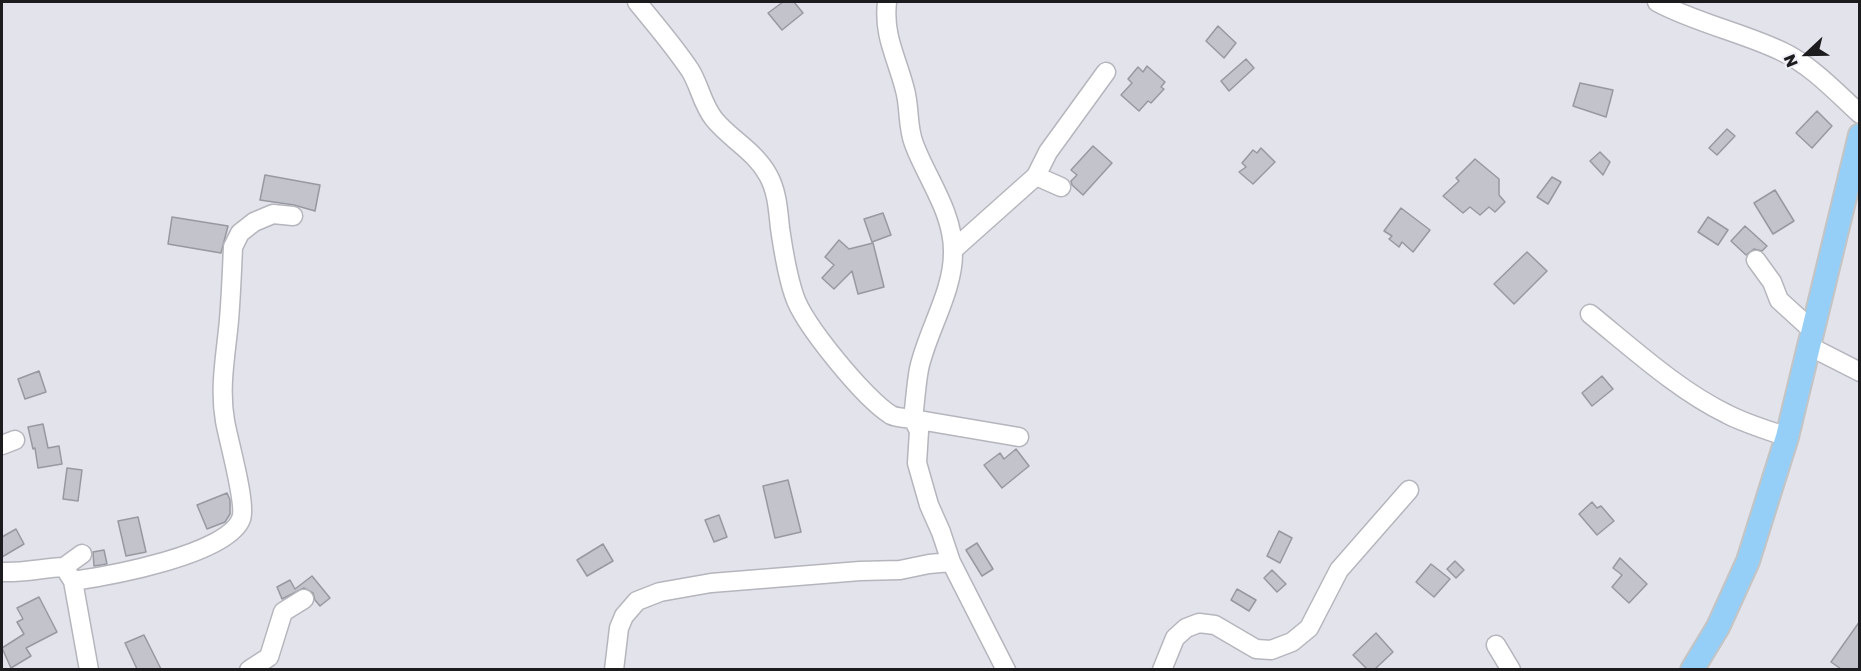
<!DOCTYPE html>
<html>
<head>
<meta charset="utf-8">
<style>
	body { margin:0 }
	#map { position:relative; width:1861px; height:671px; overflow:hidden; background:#e3e3eb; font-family:"Golos Text",sans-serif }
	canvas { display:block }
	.frame { position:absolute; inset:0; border:3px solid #1c1c1e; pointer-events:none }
	.north { position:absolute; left:1777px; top:24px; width:60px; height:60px; -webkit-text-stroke:4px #f0f1f8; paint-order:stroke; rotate:248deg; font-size:16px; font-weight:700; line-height:24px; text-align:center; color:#1c1c1e }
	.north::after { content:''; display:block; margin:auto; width:21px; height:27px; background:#1c1c1e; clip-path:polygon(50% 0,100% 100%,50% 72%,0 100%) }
</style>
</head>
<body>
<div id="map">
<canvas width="1861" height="671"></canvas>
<div class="frame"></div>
<div class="north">N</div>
</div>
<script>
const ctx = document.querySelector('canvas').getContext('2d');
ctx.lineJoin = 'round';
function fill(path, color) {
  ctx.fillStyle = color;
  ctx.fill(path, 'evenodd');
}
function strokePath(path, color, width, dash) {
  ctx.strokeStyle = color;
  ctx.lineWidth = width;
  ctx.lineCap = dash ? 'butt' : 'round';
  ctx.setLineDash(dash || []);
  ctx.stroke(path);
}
const building = new Path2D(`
	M783 2H794L803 13 782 30 768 13Z
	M1218 26 1236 43 1224 58 1206 41Z
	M1246 59 1254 68 1229 91 1221 81Z
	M1147 66 1165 82 1161 87 1164 89 1151 103 1148 101 1139 111 1121 95 1132 83 1128 79 1138 67 1143 72Z
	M1580 83 1613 90 1606 117 1573 106Z
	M1817 111 1832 126 1812 148 1796 133Z
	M1727 129 1735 136 1717 155 1709 148Z
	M1093 146 1112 163 1083 195 1072 185 1071 181 1077 175 1071 170Z
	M1261 148 1275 162 1253 184 1239 172 1246 167 1242 163 1253 150 1257 153Z
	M1600 152 1610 162 1603 175 1590 161Z
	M1475 159 1499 179V195L1505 202 1495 212 1489 207 1480 215 1470 207 1463 213 1443 196 1459 181 1456 178Z
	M265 175 320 185 315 211 294 205 260 200Z
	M1552 177 1561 182 1548 204 1537 197Z
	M1775 190 1794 221 1773 234 1754 203Z
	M1401 208 1430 230 1413 252 1402 242 1399 247 1389 239 1392 236 1384 231Z
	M883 213 891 235 872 242 864 219Z
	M172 217 228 226 221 253 168 244Z
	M1708 217 1728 230 1718 245 1698 232Z
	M1745 226 1767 246 1762 251 1754 249 1746 255 1731 241Z
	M839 240 849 249 873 243 884 287 858 294 852 271 834 289 822 278 834 265 825 257Z
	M1527 252 1547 271 1514 304 1494 284Z
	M39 371 46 392 25 399 18 379Z
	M1602 376 1613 389 1592 406 1582 393Z
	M43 424 48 448 59 446 62 464 38 468 35 448 33 449 28 427Z
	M1016 449 1029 466 1002 488 984 465 1000 453 1004 459Z
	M67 468 82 470 78 501 63 499Z
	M788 480 801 532 775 538 763 486Z
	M227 493 230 500V514L225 522 207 529 197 505Z
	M1592 502 1597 508 1601 506 1614 521 1597 535 1579 514Z
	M719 515 727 537 714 542 705 520Z
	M138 517 146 552 126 556 118 521Z
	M16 529 24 544 2 557V537Z
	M1279 531 1292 538 1280 563 1267 556Z
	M977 543 993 569 982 576 966 550Z
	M603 544 613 561 587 576 577 560Z
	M104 550 107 564 94 566 93 552Z
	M1620 558 1647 584 1629 603 1612 587 1622 575 1613 568Z
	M1455 561 1464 570 1456 578 1447 569Z
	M1431 564 1450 579 1434 597 1416 582Z
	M1272 570 1286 584 1277 592 1264 578Z
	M312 576 330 598 320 606 315 600 313 593 304 588 282 599 277 587 290 580 295 589Z
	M1237 589 1256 600 1249 611 1231 600Z
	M39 597 57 632 26 648 31 656 11 668 2 648 24 634 17 622 23 619 17 608Z
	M1860 621V669H1841L1831 662Z
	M1376 633 1393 652 1375 669H1367L1353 655Z
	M144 635 161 669H137L125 643Z`);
fill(building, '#c3c4cb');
strokePath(building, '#9899a0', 1.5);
const minor = new Path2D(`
	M637 2C655 24 674 46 690 70 700 86 702 104 714 119 730 139 755 151 768 175 777 191 778 209 780 228 783 249 787 274 794 295 803 324 865 399 891 415 897 418 907 418 913 419L919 431 917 463 929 505 941 532 951 562 1006 670
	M887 2C883 36 897 58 905 90 910 108 907 126 914 144 927 179 953 212 953 251 954 291 927 331 919 369 916 385 915 403 913 419L1019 437
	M1657 2C1696 23 1741 32 1781 51 1811 65 1835 91 1860 114
	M1036 176 1061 187
	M953 250 1036 176 1048 152 1106 72
	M1756 260 1772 282 1779 300 1813 331
	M1590 314C1632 348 1679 391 1727 414 1746 424 1768 430 1787 437
	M1809 346 1860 372
	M2 445 15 440
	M64 567 82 554
	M2 572C23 573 43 568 64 567L73 581C108 576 227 555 241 519 247 505 228 439 225 421 219 387 226 354 229 320 231 296 232 271 233 247L240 233 254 222 273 214 293 216
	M73 581 89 670
	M1496 645 1511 670
	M249 670 269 657 283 612 304 599
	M614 670 619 628 624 616 637 601 660 592 711 583 860 571 900 570 929 564 951 562
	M1162 670 1175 638 1186 628 1199 623 1215 625 1256 649 1271 650 1292 642 1309 628 1339 570 1409 490`);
const major = new Path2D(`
	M1692 670 1718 627 1748 561 1787 437 1860 135`);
strokePath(minor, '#b5b6bd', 21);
strokePath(major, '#c4c4c4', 26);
strokePath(minor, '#fff', 18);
strokePath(major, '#95cff8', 22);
</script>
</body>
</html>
